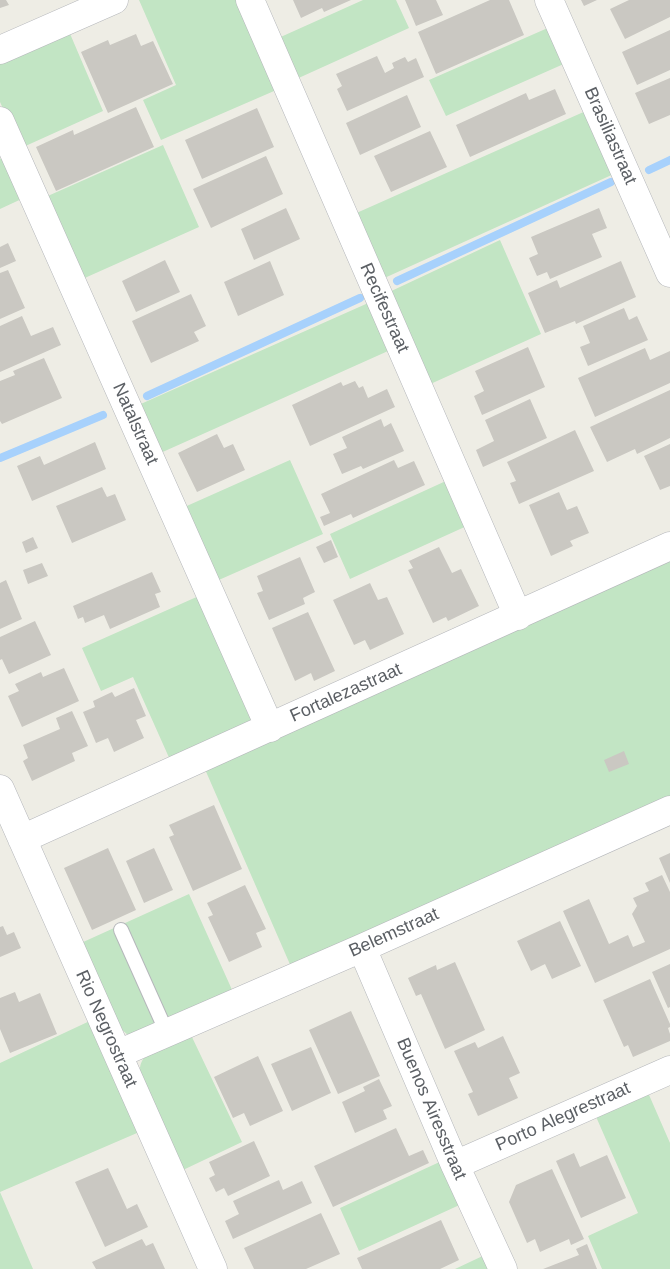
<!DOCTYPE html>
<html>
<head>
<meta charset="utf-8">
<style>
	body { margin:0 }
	canvas { display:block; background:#eeede5 }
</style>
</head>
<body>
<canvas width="670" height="1269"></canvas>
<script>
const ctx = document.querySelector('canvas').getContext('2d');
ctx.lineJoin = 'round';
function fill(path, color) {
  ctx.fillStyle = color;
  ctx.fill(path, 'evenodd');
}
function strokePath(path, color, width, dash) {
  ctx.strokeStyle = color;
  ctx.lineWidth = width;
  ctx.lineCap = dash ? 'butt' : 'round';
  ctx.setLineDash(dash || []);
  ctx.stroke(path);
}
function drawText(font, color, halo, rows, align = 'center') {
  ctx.font = font + ' Arial,sans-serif';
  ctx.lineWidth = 4;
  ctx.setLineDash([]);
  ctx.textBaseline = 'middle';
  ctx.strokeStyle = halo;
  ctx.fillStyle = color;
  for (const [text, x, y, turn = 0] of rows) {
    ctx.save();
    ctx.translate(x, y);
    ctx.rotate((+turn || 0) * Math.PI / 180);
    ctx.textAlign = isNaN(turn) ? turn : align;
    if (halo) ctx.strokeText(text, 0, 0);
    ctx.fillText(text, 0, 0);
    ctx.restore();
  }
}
fill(new Path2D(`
	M139 0H242L281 88 161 140 143 100 176 85Z
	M363 0H396L409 28 292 81 274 40Z
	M550 27 566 63 446 116 429 80Z
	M68 29 103 111 21 148 0 102V54Z
	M588 110 616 173 380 280 352 215Z
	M163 145 199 227 78 281 41 199Z
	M10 154 28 196 0 209V159Z
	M500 240 541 334 426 386 385 294Z
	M375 300 397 347 156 455 134 407Z
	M290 460 323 534 212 583 180 509Z
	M448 480 469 525 350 579 330 534Z
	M670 555V798L292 969 204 767Z
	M201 595 254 721 171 762 133 677 101 691 82 648Z
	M189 894 233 992 140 1033 128 1035 120 1028 81 943Z
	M94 1019 144 1130 0 1192V1063Z
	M191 1035 242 1142 183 1170 140 1077C140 1072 139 1067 142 1061 148 1049 178 1041 191 1035Z
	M646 1088 670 1143V1269H602L588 1236 638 1213 594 1112Z
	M446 1159 466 1202 359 1251 340 1208Z
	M0 1192 33 1269H0Z
	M489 1253 496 1269H455Z`), '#c2e5c4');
strokePath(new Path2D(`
	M649 170 670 160
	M397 281 611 182
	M147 396 360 298
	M0 458 103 415`), '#a7d1fc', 8);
fill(new Path2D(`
	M0 0H6L9 5 0 8Z
	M293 0H351L324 12 322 8 301 18Z
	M405 0H436L443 15 416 26Z
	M490 0H509L524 35 436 74 418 32Z
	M581 0H597L584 6Z
	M629 0H670V17L625 39 610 9Z
	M670 30V70L637 85 622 52Z
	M136 34 141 46 153 41 173 84 108 113 81 52 108 40 110 45Z
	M377 56 385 73 394 68 392 63 405 57 408 62 416 58 424 77 347 111 337 89 342 86 336 74Z
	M670 78V115L649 124 635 93Z
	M555 89 566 114 470 157 456 125 526 93 529 100Z
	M407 95 421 127 360 155 346 123Z
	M136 107 154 147 56 191 36 147 73 130 74 135Z
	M257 108 274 147 202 179 185 140Z
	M430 131 447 167 391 192 374 156Z
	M266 156 283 194 211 228 193 189Z
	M286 208 300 239 254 260 241 229Z
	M599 208 607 228 592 234 602 257 550 279 547 272 537 276 529 258 538 254 531 237Z
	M8 243 16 261 0 268V247Z
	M165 260 180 292 136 312 122 281Z
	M270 261 284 295 238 316 224 282Z
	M621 261 636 297 576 324 575 321 545 333 528 293 557 280 560 288Z
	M8 270 25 308 0 319V273Z
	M191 294 206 326 194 332 199 341 151 363 132 321Z
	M624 308 629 320 637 316 648 340 588 366 580 347 590 343 583 326Z
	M22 316 31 336 53 327 61 345 0 372V326Z
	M528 347 545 387 482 415 474 396 484 391 475 371Z
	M645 348 650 360 670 351V383L595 417 578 378Z
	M44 358 62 398 2 424 0 421V381L15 375 13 371Z
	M355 381 359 388 363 386 368 398 387 389 395 407 310 446 292 405 341 382 343 386Z
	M670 390V438L637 454 635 449 607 462 590 427Z
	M530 399 547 438 483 467 476 450 494 441 485 420Z
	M381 419 384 427 391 423 404 451 363 469 361 466 342 474 333 454 347 448 342 437Z
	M575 430 594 471 519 504 510 483 516 481 507 462Z
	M217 434 224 448 233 444 245 470 197 492 178 453Z
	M95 442 106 469 32 501 17 466 40 456 44 465Z
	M670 444V486L660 490 644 456Z
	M394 460 398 468 414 461 425 485 353 518 351 514 324 526 320 517 330 513 321 494Z
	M102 487 107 497 115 494 126 520 72 543 56 506Z
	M559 492 567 510 577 506 589 533 570 541 573 546 551 556 529 505Z
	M33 537 38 548 26 553 22 542Z
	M331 540 338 557 324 563 316 547Z
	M439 547 452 573 461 569 479 606 448 621 446 617 433 623 408 570 413 568 409 561Z
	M300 557 315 592 303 598 305 604 269 620 257 593 263 591 257 576Z
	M42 563 48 576 28 584 23 570Z
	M152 572 161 592 155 594 160 607 110 629 104 615 85 623 83 617 78 619 73 606Z
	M6 580 22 619 0 629V583Z
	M370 583 378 600 387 597 404 634 370 650 365 640 354 645 333 600Z
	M308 612 335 671 314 681 311 673 295 681 272 628Z
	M35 621 51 655 9 674 2 659 0 660V637Z
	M64 668 79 701 22 727 8 696 19 691 15 684 41 672 43 677Z
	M134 688 146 716 136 720 144 738 114 752 108 738 96 743 83 712 95 707 93 701 112 692 115 697Z
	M72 711 88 746 72 753 75 761 32 781 23 761 28 758 23 745 60 729 56 718Z
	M624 751 629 764 609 772 604 760Z
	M214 805 242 869 193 891 169 837 174 835 169 825Z
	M108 848 136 910 92 930 64 868Z
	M154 848 173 890 144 903 126 861Z
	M670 853V883L659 858Z
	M662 875 670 892V949L595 983 563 911 589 899 609 944 628 935 633 947 645 942 632 914 637 906 633 898 649 891 645 883Z
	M245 885 266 929 256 933 262 947 229 962 208 917 213 915 207 903Z
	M560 921 581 966 552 979 545 964 531 971 517 941Z
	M3 926 7 935 14 932 21 948 0 957V927Z
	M455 962 485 1030 445 1049 421 994 416 996 408 978 436 965 437 970Z
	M670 964V1007L668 1008 652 972Z
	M650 979 670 1024V1027L668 1028 670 1034V1041L633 1057 628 1045 624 1047 603 1000Z
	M15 992 19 1002 40 993 57 1034 10 1053 0 1029V998Z
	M351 1011 380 1076 338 1094 309 1030Z
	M503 1036 520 1073 509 1078 518 1098 478 1116 468 1094 473 1092 454 1051 475 1042 478 1048Z
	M311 1047 331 1093 292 1111 271 1064Z
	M258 1056 283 1111 250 1126 244 1113 233 1118 214 1077Z
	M379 1079 392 1106 383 1110 387 1119 355 1133 342 1102 365 1091 363 1087Z
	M396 1128 409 1156 423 1150 429 1163 333 1207 314 1166Z
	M254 1141 270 1176 228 1196 224 1188 216 1192 209 1178 215 1175 209 1162Z
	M574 1153 580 1167 607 1155 626 1198 581 1218 556 1161Z
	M108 1168 127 1209 137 1204 148 1227 105 1247 75 1182Z
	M552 1169 584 1239 571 1245 569 1239 540 1252 535 1239 527 1243 509 1202 516 1185Z
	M279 1180 283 1190 302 1181 312 1203 233 1239 225 1221 239 1214 233 1201Z
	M321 1213 340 1254 306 1269H254L244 1248Z
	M441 1220 459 1260 440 1269H362L357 1258Z
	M142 1239 146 1246 153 1243 165 1269H96L92 1262Z
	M587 1244 597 1269H543L579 1255 576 1249Z`), '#cac8c2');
const service = new Path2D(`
	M121 930 167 1033`);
const minor = new Path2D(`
	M250 0 518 616
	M549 0 670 273
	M0 50 114 0
	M0 121 270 728
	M0 789 213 1269
	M22 839 670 546
	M362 948 455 1165 503 1269
	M118 1054 362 948 670 810
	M455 1165 670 1070`);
strokePath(service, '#b5b7bb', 16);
strokePath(minor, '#b5b7bb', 29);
strokePath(service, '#fff', 14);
strokePath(minor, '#fff', 28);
drawText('18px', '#5c6065', '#fff', [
	["Brasiliastraat",610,136,66],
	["Recifestraat",384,308,66],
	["Natalstraat",135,424,66],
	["Fortalezastraat",346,693,-24],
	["Belemstraat",394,933,-24],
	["Rio Negrostraat",106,1029,66],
	["Buenos Airesstraat",431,1109,67],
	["Porto Alegrestraat",563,1117,-24]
]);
</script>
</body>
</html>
